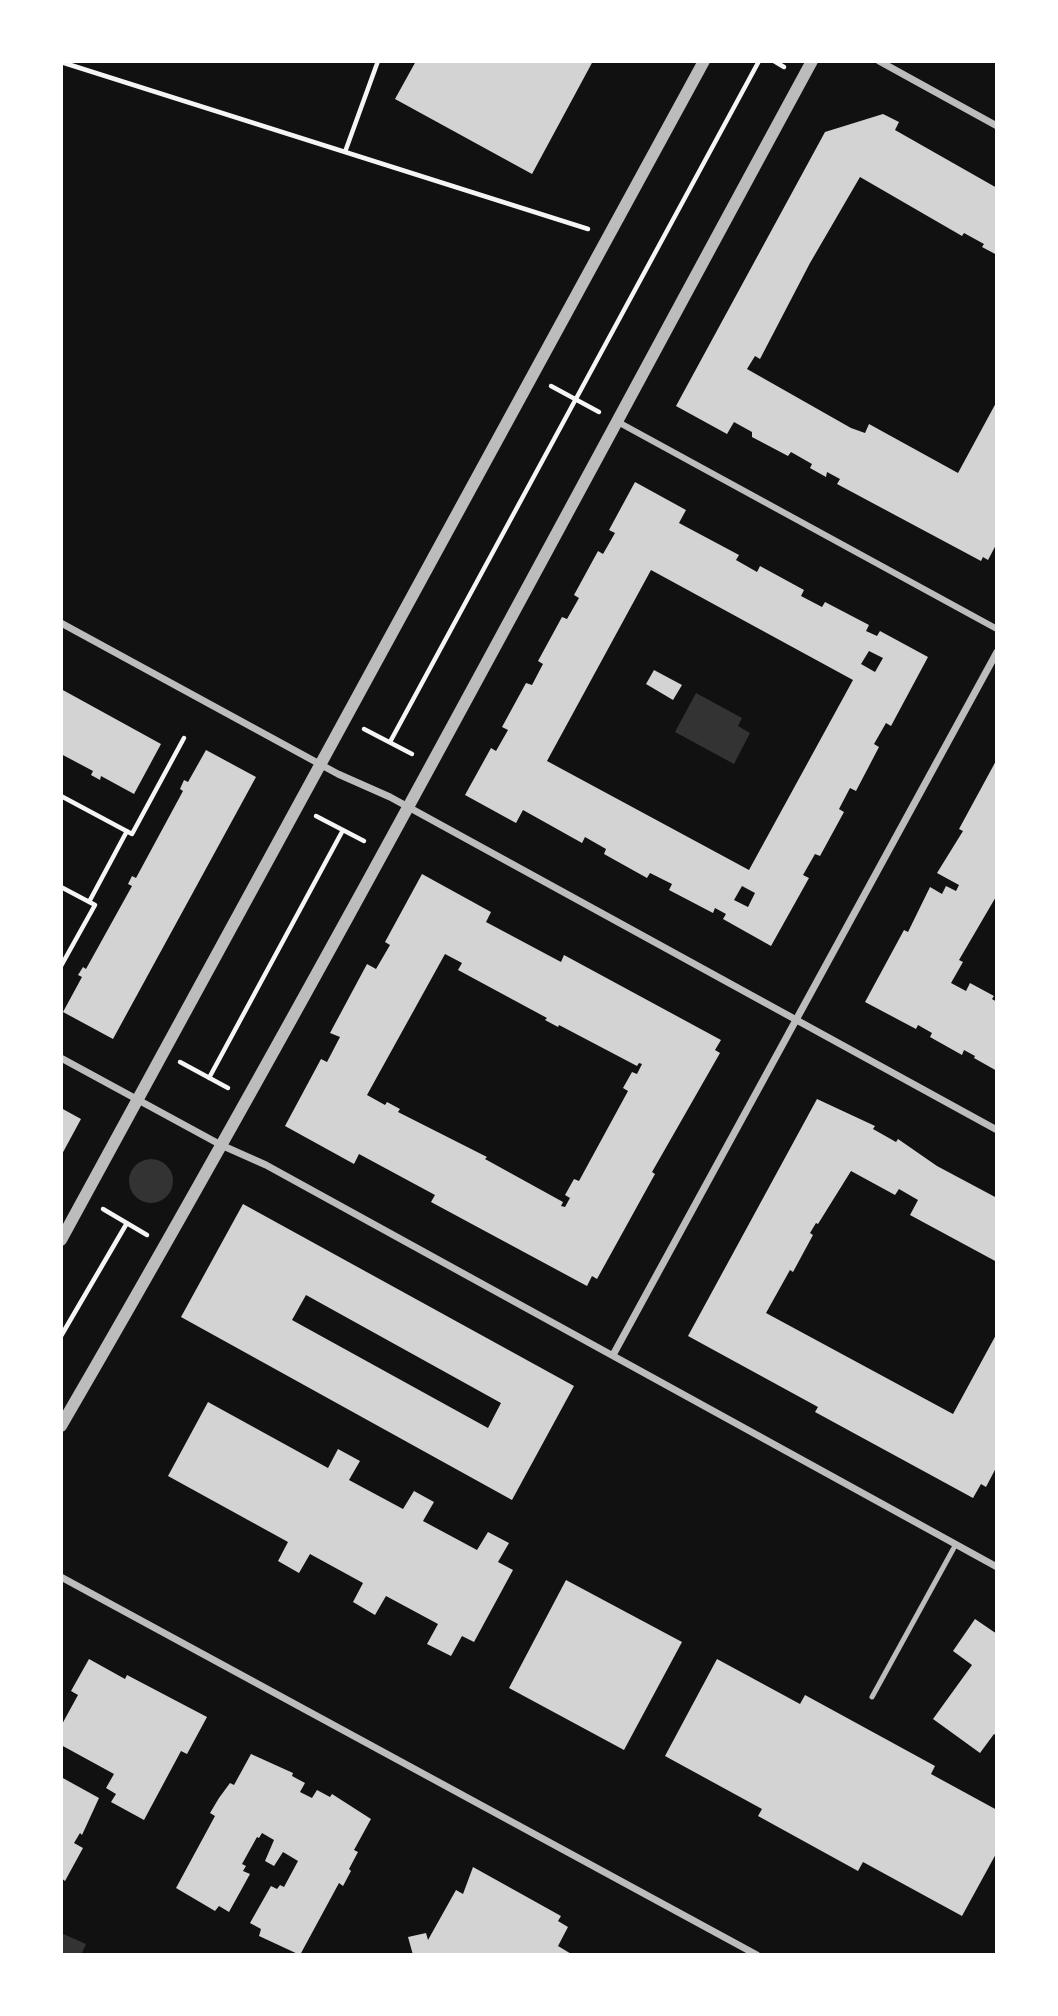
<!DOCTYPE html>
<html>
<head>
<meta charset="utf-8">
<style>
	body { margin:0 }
	#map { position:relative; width:1058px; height:2016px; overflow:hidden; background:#111; font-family:"Work Sans",sans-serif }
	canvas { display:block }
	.frame { position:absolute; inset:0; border:63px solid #fff; pointer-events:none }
</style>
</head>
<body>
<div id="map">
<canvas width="1058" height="2016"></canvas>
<div class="frame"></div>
</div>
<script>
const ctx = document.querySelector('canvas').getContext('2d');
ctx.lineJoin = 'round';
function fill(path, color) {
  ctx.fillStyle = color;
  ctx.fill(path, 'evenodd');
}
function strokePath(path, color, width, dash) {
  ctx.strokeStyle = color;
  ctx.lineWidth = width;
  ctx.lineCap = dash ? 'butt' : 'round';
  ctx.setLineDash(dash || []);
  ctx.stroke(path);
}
fill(new Path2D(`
	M696 693 742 718 738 726 750 733 734 764 675 732Z
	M129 1181a22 22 0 1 1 44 0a22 22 0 1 1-44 0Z
	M61 1933 86 1944 81 1955H61Z`), '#333');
fill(new Path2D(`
	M416 61H593L532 174 395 99Z
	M883 114 899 122 895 130 997 188V255L982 247 984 244 964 233 962 236 860 177 810 263 760 359 755 356 747 369 851 428 865 433 869 424 958 473 997 401V543L988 560 983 557 981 561 837 484 840 479 827 472 826 477 810 468 812 464 791 452 788 456 752 437V432L734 422 727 434 676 406 825 132Z
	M635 482 686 510 679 523 739 555 736 560 757 572 760 566 804 590 801 596 822 607 825 602 869 625 866 631 877 636 880 631 928 657 891 726 886 723 874 744 879 747 856 791 850 788 839 809 844 812 820 856 815 854 803 875 809 878 771 946 723 919 726 914 715 908 713 913 669 890 672 884 650 873 647 878 604 854 606 849 585 837 582 843 523 810 516 823 465 795 491 748 496 751 508 730 502 727 526 683 532 685 543 664 538 661 562 617 567 619 579 598 574 595 598 551 603 554 615 533 609 530ZM651 570 853 680 749 870 547 761ZM869 651 883 658 875 672 861 664ZM742 886 755 893 748 907 734 900Z
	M654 670 682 685 673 700 646 684Z
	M61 689 161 744 134 794 101 776 100 780 91 775 93 771 61 754Z
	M206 750 256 777 113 1039 63 1012 82 977 78 975 83 967 86 969 132 886 128 884 132 876 136 878 183 791 180 789 184 780 188 782Z
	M997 759V895L959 960 963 962 951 983 966 991 970 983 994 996 992 999 997 1002V1071L974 1058 975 1056 964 1050 962 1055 930 1037 932 1033 918 1025 916 1029 865 1002 904 930 908 932 930 887 942 894 946 886 956 891 959 885 937 873 963 831 959 829Z
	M422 874 491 912 486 922 561 962 564 955 721 1040 715 1050 720 1053 652 1172 655 1174 597 1279 592 1276 587 1286 431 1202 435 1195 359 1154 354 1164 285 1126 321 1059 327 1062 340 1037 330 1033 367 964 376 969 390 945 385 942ZM445 954 462 963 458 970 547 1018 545 1020 558 1027 559 1025 637 1066 639 1063 642 1064 637 1074 632 1072 623 1088 628 1091 579 1181 574 1179 565 1195 570 1198 565 1207 561 1206 563 1202 485 1159 487 1157 398 1112 400 1109 387 1102 385 1105 367 1095Z
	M817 1099 875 1126 873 1129 896 1142 898 1139 937 1166 997 1198V1262L910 1215 918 1200 899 1189 895 1195 851 1171 818 1224 816 1223 810 1233 813 1235 793 1272 790 1270 766 1313 953 1414 997 1333V1466L986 1487 981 1484 973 1498 815 1412 818 1407 688 1336Z
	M61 1108 81 1119 61 1156Z
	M243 1204 574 1386 512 1500 181 1317ZM306 1295 501 1403 488 1428 292 1320Z
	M208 1402 328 1468 338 1449 360 1461 349 1480 403 1509 414 1491 434 1502 423 1521 477 1550 488 1532 509 1543 498 1562 513 1570 474 1642 462 1636 451 1656 427 1644 438 1624 386 1596 375 1615 353 1602 363 1583 310 1554 299 1573 278 1561 288 1542 168 1476Z
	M566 1580 682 1642 624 1750 509 1688Z
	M975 1619 997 1634V1736L994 1734 980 1753 933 1719 972 1665 953 1651Z
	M89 1659 125 1679 127 1675 207 1717 187 1754 181 1751 144 1820 111 1802 116 1794 106 1788 114 1774 61 1745V1726L78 1695 71 1691Z
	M717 1659 800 1704 805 1695 935 1766 931 1774 997 1810V1852L962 1916 863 1862 858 1871 758 1816 762 1809 665 1756Z
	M251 1754 293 1773 292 1776 305 1783 300 1792 312 1798 317 1790 330 1797 332 1794 371 1819 354 1850 358 1852 349 1869 351 1871 343 1886 339 1883 300 1955 259 1936 261 1929 250 1923 271 1886 277 1889 280 1885 284 1887 298 1861 283 1852 274 1866 265 1861 274 1840 262 1833 259 1838 257 1837 242 1864 246 1866 243 1871 250 1874 229 1912 219 1906 215 1911 176 1888 215 1816 210 1813 219 1798 230 1783 234 1785Z
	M61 1777 99 1798 82 1835 80 1833 74 1843 83 1848 65 1881 61 1878Z
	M473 1867 561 1916 558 1921 568 1927 558 1946 573 1955H413L408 1937 426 1933 428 1940 456 1890 463 1894Z`), '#d3d3d3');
strokePath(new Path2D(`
	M774 61 784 67
	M61 62 588 229
	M345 152 378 61
	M551 386 599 412
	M364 729 412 754
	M390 742 759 61
	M61 796 132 834 184 738
	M316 816 364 841
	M61 887 95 905 61 966
	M89 902 127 831
	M180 1062 228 1088
	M209 1078 343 830
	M103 1209 147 1235
	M61 1336 127 1223`), '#f5f5f5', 4.5);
strokePath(new Path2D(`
	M872 1697 956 1544`), '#bcbcbc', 5);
strokePath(new Path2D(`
	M618 422 997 629`), '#bcbcbc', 6);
strokePath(new Path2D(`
	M879 61 997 126
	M61 623 338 774 390 797 997 1130
	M61 1058 221 1145 266 1165 997 1567
	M613 1355 997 652
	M61 1577 757 1955`), '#bcbcbc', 7);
strokePath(new Path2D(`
	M61 1240 704 61
	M61 1426C322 977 564 517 812 61`), '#bcbcbc', 12);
</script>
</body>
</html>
